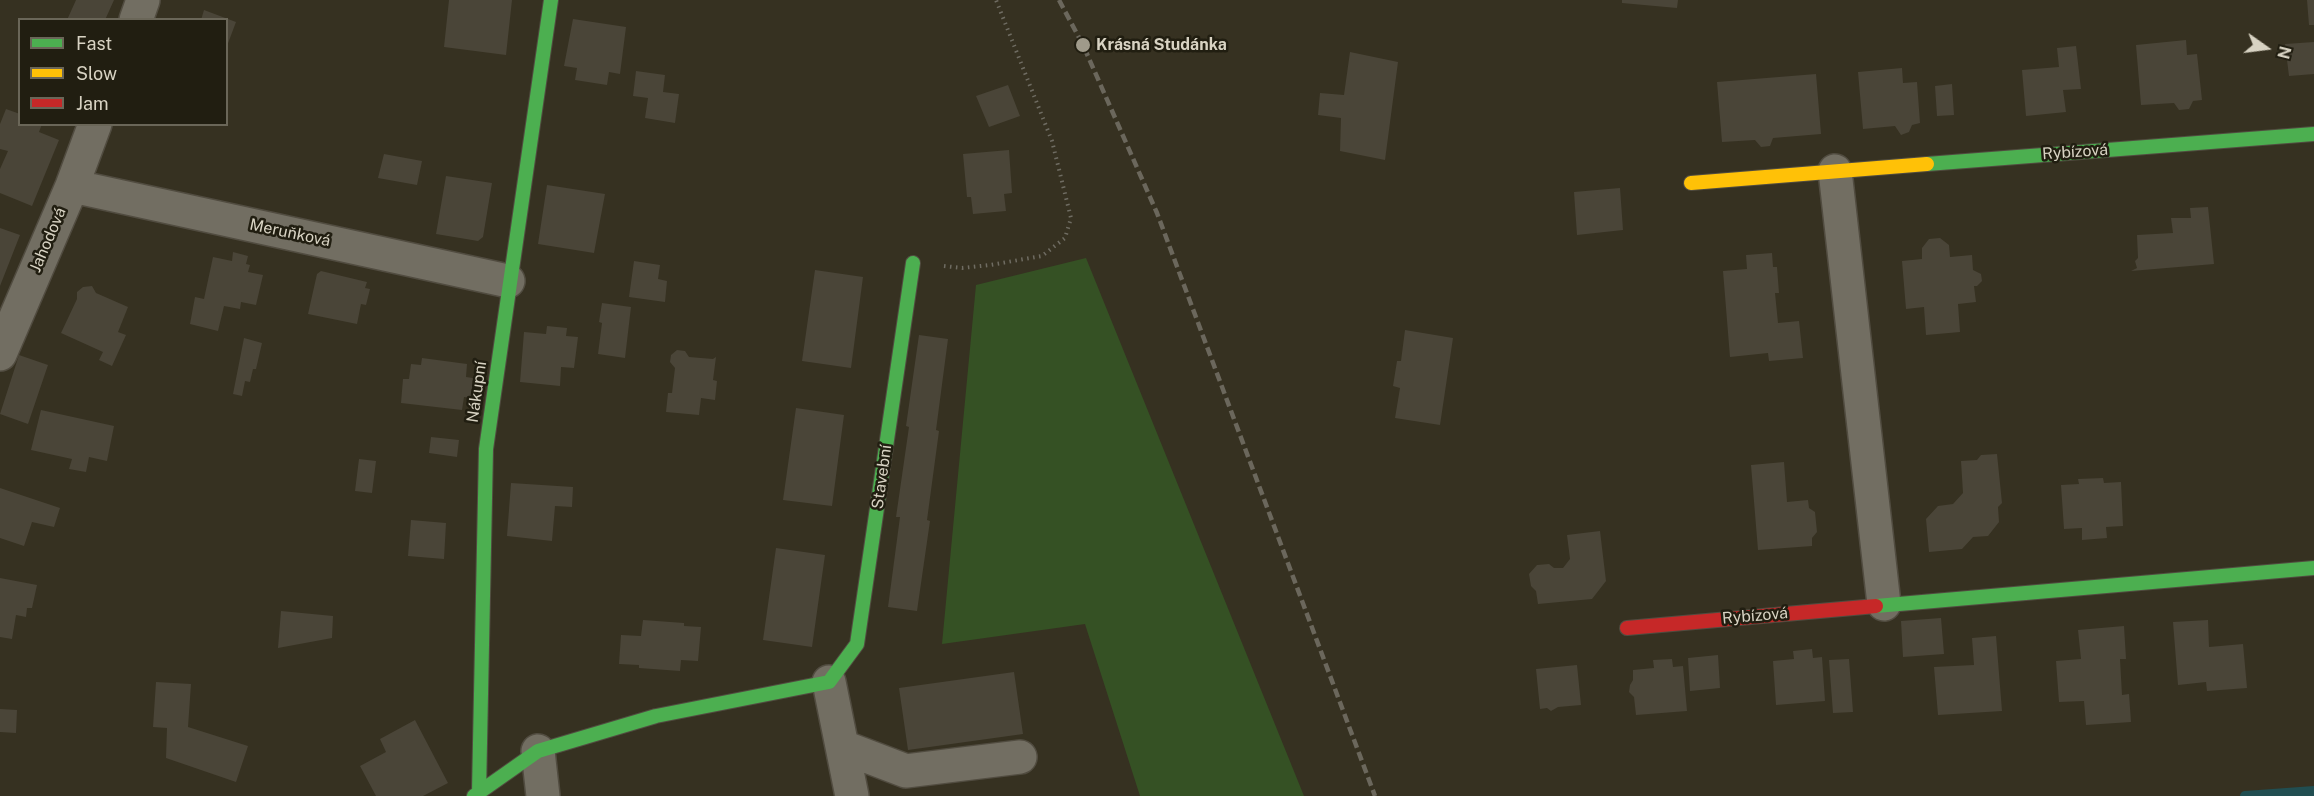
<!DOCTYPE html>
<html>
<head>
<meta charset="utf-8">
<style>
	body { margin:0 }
	#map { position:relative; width:2314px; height:796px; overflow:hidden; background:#363121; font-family:"Public Sans",sans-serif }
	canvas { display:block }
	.legend { position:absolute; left:18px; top:18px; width:210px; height:108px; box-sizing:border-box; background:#211e11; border:2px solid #6a6658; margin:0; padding:8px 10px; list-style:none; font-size:18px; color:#d8d3c3 }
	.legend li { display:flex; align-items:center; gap:12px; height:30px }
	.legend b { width:30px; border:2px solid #6a6658 }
	.north { position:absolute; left:2236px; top:18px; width:60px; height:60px; -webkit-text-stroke:4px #211e11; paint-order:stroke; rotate:104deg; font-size:16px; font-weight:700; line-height:24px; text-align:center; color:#d8d3c3 }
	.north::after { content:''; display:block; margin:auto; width:21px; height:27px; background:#d8d3c3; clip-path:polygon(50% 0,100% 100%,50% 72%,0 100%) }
</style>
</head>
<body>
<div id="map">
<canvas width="2314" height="796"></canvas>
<ul class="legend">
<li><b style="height:8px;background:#4caf50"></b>Fast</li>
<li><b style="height:8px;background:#ffc107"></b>Slow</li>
<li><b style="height:8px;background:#c62828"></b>Jam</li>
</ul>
<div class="north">N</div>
</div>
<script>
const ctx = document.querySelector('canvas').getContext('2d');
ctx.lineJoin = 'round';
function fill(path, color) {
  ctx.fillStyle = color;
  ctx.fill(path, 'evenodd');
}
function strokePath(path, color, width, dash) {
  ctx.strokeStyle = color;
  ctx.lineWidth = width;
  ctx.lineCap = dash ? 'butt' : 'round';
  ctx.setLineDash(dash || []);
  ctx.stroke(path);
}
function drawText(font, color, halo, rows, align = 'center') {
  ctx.font = font + ' "Public Sans",sans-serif';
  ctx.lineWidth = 5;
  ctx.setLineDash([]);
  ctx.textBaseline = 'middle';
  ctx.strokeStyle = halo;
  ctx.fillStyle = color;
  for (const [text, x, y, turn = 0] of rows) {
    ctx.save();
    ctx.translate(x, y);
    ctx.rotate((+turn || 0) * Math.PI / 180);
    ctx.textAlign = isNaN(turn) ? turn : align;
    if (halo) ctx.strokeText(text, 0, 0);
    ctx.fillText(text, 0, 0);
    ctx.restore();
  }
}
fill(new Path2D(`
	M1086 258 1304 796H1140L1085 624 942 644 976 285Z`), '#355124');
strokePath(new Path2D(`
	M2245 796 2314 791`), '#214e51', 10);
fill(new Path2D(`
	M76 0H114L105 20H67Z
	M449 0H512L506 55 444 47Z
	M1622 0H1678L1677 8 1622 3Z
	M2307 0H2314V25H2309Z
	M204 10 236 22 227 46 226 20H201Z
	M573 19 626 27 620 74 609 72 607 85 575 80 577 68 564 66Z
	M2186 40 2187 55 2197 54 2202 100 2193 101 2189 109 2179 110 2174 103 2141 105 2136 45Z
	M2314 42V74L2289 76 2285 44Z
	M2076 46 2081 89 2063 90 2066 112 2026 116 2022 70 2059 67 2057 48Z
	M1350 52 1398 62 1385 160 1340 151 1341 118 1318 115 1320 93 1344 95Z
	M1902 68 1903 83 1917 82 1920 123 1912 125 1909 132 1901 135 1895 126 1863 129 1858 72Z
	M636 71 665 75 663 92 679 94 675 123 645 118 648 98 633 96Z
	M1816 74 1821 134 1773 138 1770 146 1761 147 1755 140 1722 142 1717 82Z
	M1952 84 1954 115 1937 116 1935 86Z
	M1008 85 1020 116 989 127 976 96Z
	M6 109 20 114V124H42L39 132 59 140 32 206 0 193V169L8 151 0 149V124Z
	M1009 150 1012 193 1004 194 1006 211 973 214 971 197H967L963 154Z
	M384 154 422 161 417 185 378 178Z
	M446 176 492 183 483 237 478 241 436 234Z
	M547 185 605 194 594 253 538 244Z
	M1620 188 1623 230 1577 235 1574 192Z
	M2208 207 2214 264 2131 271 2137 268 2135 261 2138 258 2137 235 2173 233 2171 218H2191L2190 208Z
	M0 228 20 235 0 286Z
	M1940 238 1949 245 1950 257 1972 255 1973 270 1981 274 1982 281 1977 286H1974L1976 302 1958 304 1960 332 1926 335 1924 307 1906 309 1902 261 1922 259V248L1929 239Z
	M233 252 248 256 246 264 250 265 248 272 263 275 256 305 241 302 240 309 224 306 218 331 190 324 195 297 204 299 213 257 232 261Z
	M1772 253 1773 267H1777L1779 293H1775L1778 323 1799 321 1803 358 1769 361 1768 353 1730 357 1723 271 1747 269 1746 255Z
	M634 261 660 265 658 279 667 281 665 302 629 297Z
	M815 270 863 277 851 368 802 361Z
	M321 271 367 282 365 288 370 289 366 305 361 304 357 324 308 314 317 274Z
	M92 286 96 293 128 307 118 332 126 335 112 366 99 360 103 352 61 333 77 299V292L83 287Z
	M602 303 631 307 625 358 598 354 602 323 599 322Z
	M547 326 567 328 566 336 578 337 574 368 561 367 560 386 520 382 524 332 546 334Z
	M1405 330 1453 338 1440 425 1395 418 1400 388 1393 386 1397 361H1401Z
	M919 335 948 339 936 430 939 431 927 520 930 521 917 611 888 607 900 517H896L909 427 906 426Z
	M244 338 262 343 256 369H253L250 382 245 381 242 396 233 394Z
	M677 350 685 351 689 357 713 359 716 357 713 380 717 381 715 400 701 398 699 415 666 412 668 393H672L675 368 670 362 671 355Z
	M19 355 48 365 28 424 0 414Z
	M422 358 467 364 466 377 473 378 471 398 464 397 462 410 401 403 403 379H409L411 364 421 365Z
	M796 408 844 415 832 506 783 500Z
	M41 410 114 426 107 461 89 457 86 472 69 469 72 459 31 450Z
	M431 437 459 440 457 457 429 453Z
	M1997 454 2002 503 1998 507 1999 522 1988 536 1973 537 1962 549 1929 552 1926 519 1938 506 1953 504 1963 493 1961 461 1977 460 1981 455Z
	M359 459 376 461 372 493 355 491Z
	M1784 462 1787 502 1808 500 1809 508 1815 512 1817 532 1812 538V546L1758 550 1751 465Z
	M2103 478 2104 483 2121 482 2123 526 2106 527 2107 538 2082 540V528L2064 529 2061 485 2079 484 2078 479Z
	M511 483 573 487 572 507 555 506 552 541 507 536Z
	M0 488 60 508 54 527 32 522 24 546 0 538Z
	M411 520 446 523 444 559 408 556Z
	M1600 531 1606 581 1592 599 1538 604 1536 591 1531 586 1529 574 1537 565 1549 564 1554 568H1563L1570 559 1567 535Z
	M776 548 825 555 812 647 763 640Z
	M0 578 37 585 32 608H27L26 617 16 615 12 639 0 637Z
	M281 611 333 616 332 638 278 648Z
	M1941 618 1944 654 1903 657 1901 621Z
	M643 620 684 623V626L701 627 698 661 681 660 680 671 639 668V665L619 664 621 635 641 636Z
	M2208 620 2209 647 2243 644 2247 688 2207 691 2206 682 2178 685 2173 622Z
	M2124 626 2126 659H2120L2122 695 2129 694 2131 722 2086 725 2084 701 2059 702 2056 661 2081 659 2078 630Z
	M1996 636 2002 711 1938 715 1934 667 1974 665 1972 638Z
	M1812 649 1813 658 1822 657 1825 701 1776 705 1773 661 1794 659 1793 651Z
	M1718 655 1720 688 1690 691 1688 658Z
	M1672 659 1673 667 1683 666 1687 711 1636 715 1634 697 1629 692 1630 685 1633 680V670L1654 668 1653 660Z
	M1849 659 1853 712 1833 713 1829 660Z
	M1577 665 1581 705 1558 707 1551 711 1547 708 1540 709 1536 669Z
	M1014 672 1023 734 908 750 899 688Z
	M156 682 191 684 188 727 248 746 236 782 166 758 167 728 153 727Z
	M0 709 17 710 16 733 0 732Z
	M415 720 448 783 423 796H376L360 766 386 752 380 739Z`), '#4a4538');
const street = new Path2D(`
	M136 20 143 0
	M1835 171 1884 604
	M72 186 508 281
	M0 354 72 186 95 124
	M829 682 852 796
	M843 747 906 771 1020 757
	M538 751 543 796`);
const fast = new Path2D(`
	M1927 164 2314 134
	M1876 606 2314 568
	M479 792 486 449 551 0
	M474 796 538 751 656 716 829 682 857 644 913 263`);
const slow = new Path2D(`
	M1691 183 1927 164`);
const jam = new Path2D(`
	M1627 628 1876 606`);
strokePath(street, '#514c40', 36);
strokePath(fast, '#514c40', 16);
strokePath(slow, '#514c40', 16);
strokePath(jam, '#514c40', 16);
strokePath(new Path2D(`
	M944 266 962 268 990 265 1042 256 1065 238 1071 218 1052 141 996 0`), '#6f6c62', 4, [1.5, 4.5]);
strokePath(street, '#726e62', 33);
strokePath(fast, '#4caf50', 14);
strokePath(slow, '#ffc107', 14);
strokePath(jam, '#c62828', 14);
strokePath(new Path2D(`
	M1059 0 1083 45 1157 213 1375 796`), '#6b675c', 4.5, [9, 4.5]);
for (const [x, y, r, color] of [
	[1083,45,8,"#9f9a8a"]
]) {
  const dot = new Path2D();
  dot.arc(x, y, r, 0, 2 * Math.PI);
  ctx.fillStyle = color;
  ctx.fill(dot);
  strokePath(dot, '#211e11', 2);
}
drawText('bold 16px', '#d8d3c3', '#211e11', [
	["Krásná Studánka",1096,45]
], 'left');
drawText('16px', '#d8d3c3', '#211e11', [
	["Rybízová",2075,152,-4],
	["Meruňková",290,233,12],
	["Jahodová",48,240,-67],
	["Nákupní",477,392,-82],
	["Stavební",882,477,-82],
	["Rybízová",1755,616,-5]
]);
</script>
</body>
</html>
